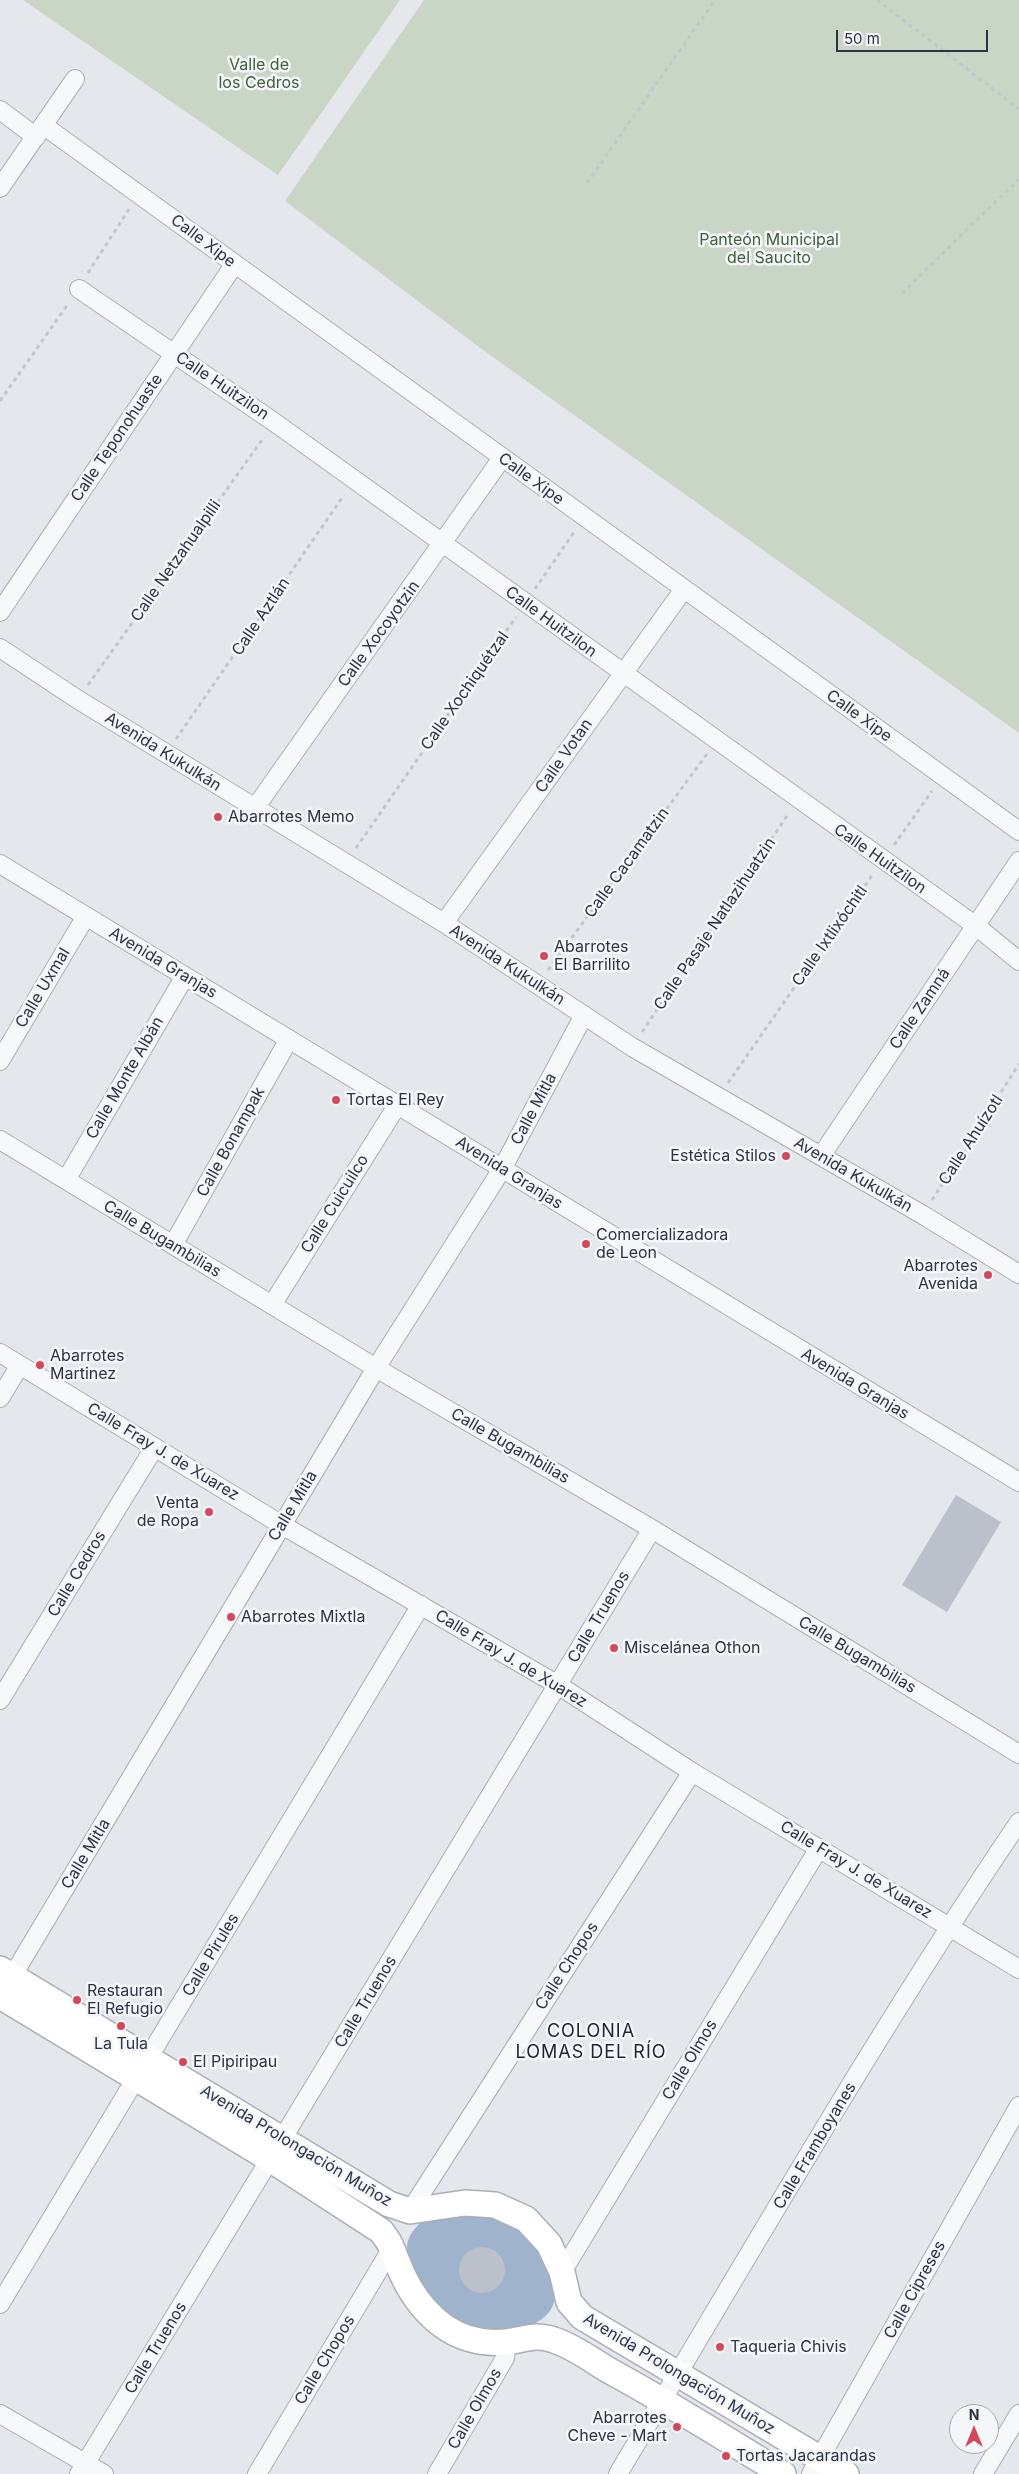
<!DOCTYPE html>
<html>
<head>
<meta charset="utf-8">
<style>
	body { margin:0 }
	#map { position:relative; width:1019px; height:2474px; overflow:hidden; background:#e4e7ec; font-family:Inter,sans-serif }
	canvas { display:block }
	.north { position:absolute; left:949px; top:2404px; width:50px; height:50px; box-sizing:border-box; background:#f4f6f9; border:1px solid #a4a8b1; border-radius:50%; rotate:0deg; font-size:14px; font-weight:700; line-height:20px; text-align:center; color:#2b3445 }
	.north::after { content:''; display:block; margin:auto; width:18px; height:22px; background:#d1495b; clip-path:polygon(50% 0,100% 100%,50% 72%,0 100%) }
	.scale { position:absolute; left:836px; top:30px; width:152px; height:22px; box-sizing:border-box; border:2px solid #2b3445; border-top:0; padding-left:6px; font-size:15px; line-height:18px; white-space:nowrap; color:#2b3445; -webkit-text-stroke:4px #f4f6f9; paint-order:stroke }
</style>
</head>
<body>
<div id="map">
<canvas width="1019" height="2474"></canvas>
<div class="north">N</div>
<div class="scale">50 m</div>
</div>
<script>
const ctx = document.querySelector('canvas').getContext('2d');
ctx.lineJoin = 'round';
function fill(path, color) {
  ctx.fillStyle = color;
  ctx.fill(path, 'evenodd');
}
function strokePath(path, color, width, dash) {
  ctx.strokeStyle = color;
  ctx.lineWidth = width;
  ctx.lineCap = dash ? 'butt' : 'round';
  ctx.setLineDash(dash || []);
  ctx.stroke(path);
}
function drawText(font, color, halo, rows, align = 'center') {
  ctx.font = font + ' Inter,sans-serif';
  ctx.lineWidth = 5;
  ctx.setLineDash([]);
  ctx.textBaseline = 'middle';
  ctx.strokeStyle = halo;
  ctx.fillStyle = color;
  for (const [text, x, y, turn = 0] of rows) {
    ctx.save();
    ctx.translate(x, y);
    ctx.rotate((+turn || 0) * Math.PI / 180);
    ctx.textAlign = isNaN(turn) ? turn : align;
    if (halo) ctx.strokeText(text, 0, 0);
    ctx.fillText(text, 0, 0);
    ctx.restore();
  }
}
fill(new Path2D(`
	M23 0H400L278 175Z
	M424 0H1019V733L479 347 285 201Z`), '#c9d6c5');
fill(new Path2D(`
	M449 2212C471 2213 501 2213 519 2226 536 2237 559 2277 555 2298 552 2317 534 2326 517 2329 507 2332 498 2330 487 2329 448 2323 431 2308 415 2272 405 2250 402 2241 421 2222 427 2216 441 2215 449 2212Z`), '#9fb4cc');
fill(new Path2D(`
	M956 1495 1001 1522 947 1612 902 1585Z
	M459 2270a23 23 0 1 1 46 0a23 23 0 1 1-46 0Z`), '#bbc0ca');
const street = new Path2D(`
	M0 110 36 137
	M43 125 1019 831
	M0 188 75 79
	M79 289 274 422 976 926 1019 961
	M0 612 234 265
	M0 648 77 699 444 923 632 1047 923 1215 1019 1274
	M255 808 502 458
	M0 864 1019 1482
	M444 923 684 589
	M0 1061 86 916
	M0 1140 376 1368 652 1529 1019 1754
	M821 1156 1019 861
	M66 1180 185 976
	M173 1245 289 1039
	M272 1305 398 1104
	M0 1353 282 1525 558 1685 692 1772 1019 1969
	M0 1398 20 1365
	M0 1700 154 1448
	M7 1985 376 1368 502 1169 584 1015
	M410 2211 692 1772
	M562 2272 819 1848
	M0 2304 421 1605
	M0 2414 104 2474
	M79 2474 652 1529
	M257 2474 393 2246
	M437 2474 505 2358 507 2342
	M618 2474C749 2256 876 2033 1019 1822
	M811 2474 1019 2106
	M983 2474 1019 2414`);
const secondary = new Path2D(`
	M0 1969 389 2204 410 2211 465 2203 495 2205 526 2219 549 2244 562 2272 569 2302 582 2317 846 2474
	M0 1996 270 2159 381 2231C392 2245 392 2249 398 2264 407 2287 422 2310 442 2325 461 2339 482 2344 506 2342 525 2340 534 2333 554 2340 573 2346 593 2361 610 2371 669 2403 726 2439 783 2474`);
strokePath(street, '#a9aeb7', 20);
strokePath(secondary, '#a9aeb7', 28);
strokePath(new Path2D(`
	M877 0 1019 109
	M587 183 715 0
	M88 273 129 209
	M902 293 1019 179
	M0 401 68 304
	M535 589 574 532
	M88 685 264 437
	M176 739 344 495
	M894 845 932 791
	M356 848 516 617
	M548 970 707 754
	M642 1032 789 813
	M728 1083 873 874
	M932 1200 1019 1064`), '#c2c5cb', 3, [4, 4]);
strokePath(street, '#f7f8fa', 18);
strokePath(secondary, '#fff', 25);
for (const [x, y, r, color] of [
	[218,817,5,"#d1495b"],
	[544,956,5,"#d1495b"],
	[336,1100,5,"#d1495b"],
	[786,1156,5,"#d1495b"],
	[586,1244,5,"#d1495b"],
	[988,1275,5,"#d1495b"],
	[40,1365,5,"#d1495b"],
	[209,1512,5,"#d1495b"],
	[231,1617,5,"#d1495b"],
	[614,1648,5,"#d1495b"],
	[77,2000,5,"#d1495b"],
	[121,2026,5,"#d1495b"],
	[183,2062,5,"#d1495b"],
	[720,2347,5,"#d1495b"],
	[677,2427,5,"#d1495b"],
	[726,2456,5,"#d1495b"]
]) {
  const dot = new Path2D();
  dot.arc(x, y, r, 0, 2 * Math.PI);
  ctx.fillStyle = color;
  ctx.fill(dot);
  strokePath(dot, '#f4f6f9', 2);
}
drawText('16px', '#3f6138', '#f4f6f9', [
	["Valle de",259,65],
	["los Cedros",259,83],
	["Panteón Municipal",769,240],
	["del Saucito",769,258]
]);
drawText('16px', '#2b3445', '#f4f6f9', [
	["Calle Xipe",203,241,37],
	["Calle Huitzilon",222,386,34],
	["Calle Teponohuaste",117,438,-56],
	["Calle Xipe",531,479,36],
	["Calle Netzahualpilli",176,561,-55],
	["Calle Aztlán",261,617,-56],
	["Calle Huitzilon",551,622,36],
	["Calle Xocoyotzin",379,634,-54],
	["Calle Xochiquétzal",465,691,-55],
	["Calle Xipe",859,716,36],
	["Avenida Kukulkán",163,752,32],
	["Calle Votan",564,756,-55],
	["Calle Huitzilon",880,859,35],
	["Calle Cacamatzin",627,863,-54],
	["Calle Pasaje Natlazihuatzin",715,924,-56],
	["Calle Ixtlixóchitl",830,936,-55],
	["Avenida Granjas",163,963,31],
	["Avenida Kukulkán",507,965,33],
	["Calle Uxmal",43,988,-59],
	["Calle Zamná",920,1009,-56],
	["Calle Monte Albán",125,1078,-60],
	["Calle Mitla",534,1109,-62],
	["Calle Ahuízotl",971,1140,-57],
	["Calle Bonampak",231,1142,-61],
	["Avenida Granjas",509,1173,32],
	["Avenida Kukulkán",853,1175,30],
	["Calle Cuicuilco",335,1204,-58],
	["Calle Bugambilias",162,1239,31],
	["Avenida Granjas",855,1384,31],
	["Calle Bugambilias",510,1446,30],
	["Calle Fray J. de Xuarez",163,1452,31],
	["Calle Mitla",293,1506,-59],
	["Calle Cedros",77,1574,-59],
	["Calle Truenos",599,1617,-59],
	["Calle Bugambilias",857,1655,31],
	["Calle Fray J. de Xuarez",511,1659,31],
	["Calle Mitla",86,1854,-59],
	["Calle Fray J. de Xuarez",856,1870,31],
	["Calle Pirules",211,1955,-59],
	["Calle Chopos",567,1966,-57],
	["Calle Truenos",366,2002,-59],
	["Calle Olmos",690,2060,-59],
	["Avenida Prolongación Muñoz",296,2146,31],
	["Calle Framboyanes",815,2146,-59],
	["Calle Cipreses",915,2290,-61],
	["Calle Truenos",156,2348,-59],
	["Calle Chopos",325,2360,-59],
	["Avenida Prolongación Muñoz",679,2374,31],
	["Calle Olmos",475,2409,-60]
]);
drawText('16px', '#2b3445', '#f4f6f9', [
	["Abarrotes Memo",228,817],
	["Abarrotes",554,947],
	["El Barrilito",554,965],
	["Tortas El Rey",346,1100],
	["Estética Stilos",776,1156,"right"],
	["Comercializadora",596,1235],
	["de Leon",596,1253],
	["Abarrotes",978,1266,"right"],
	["Avenida",978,1284,"right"],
	["Abarrotes",50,1356],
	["Martinez",50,1374],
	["Venta",199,1503,"right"],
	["de Ropa",199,1521,"right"],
	["Abarrotes Mixtla",241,1617],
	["Miscelánea Othon",624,1648],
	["Restauran",87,1991],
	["El Refugio",87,2009],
	["La Tula",121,2044,"center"],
	["El Pipiripau",193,2062],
	["Taqueria Chivis",730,2347],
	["Abarrotes",667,2418,"right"],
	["Cheve - Mart",667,2436,"right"],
	["Tortas Jacarandas",736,2456]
], 'left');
ctx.letterSpacing = '1px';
drawText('18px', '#1d2536', '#f4f6f9', [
	["COLONIA",591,2032],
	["LOMAS DEL RÍO",591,2053]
]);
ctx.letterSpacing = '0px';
</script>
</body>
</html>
